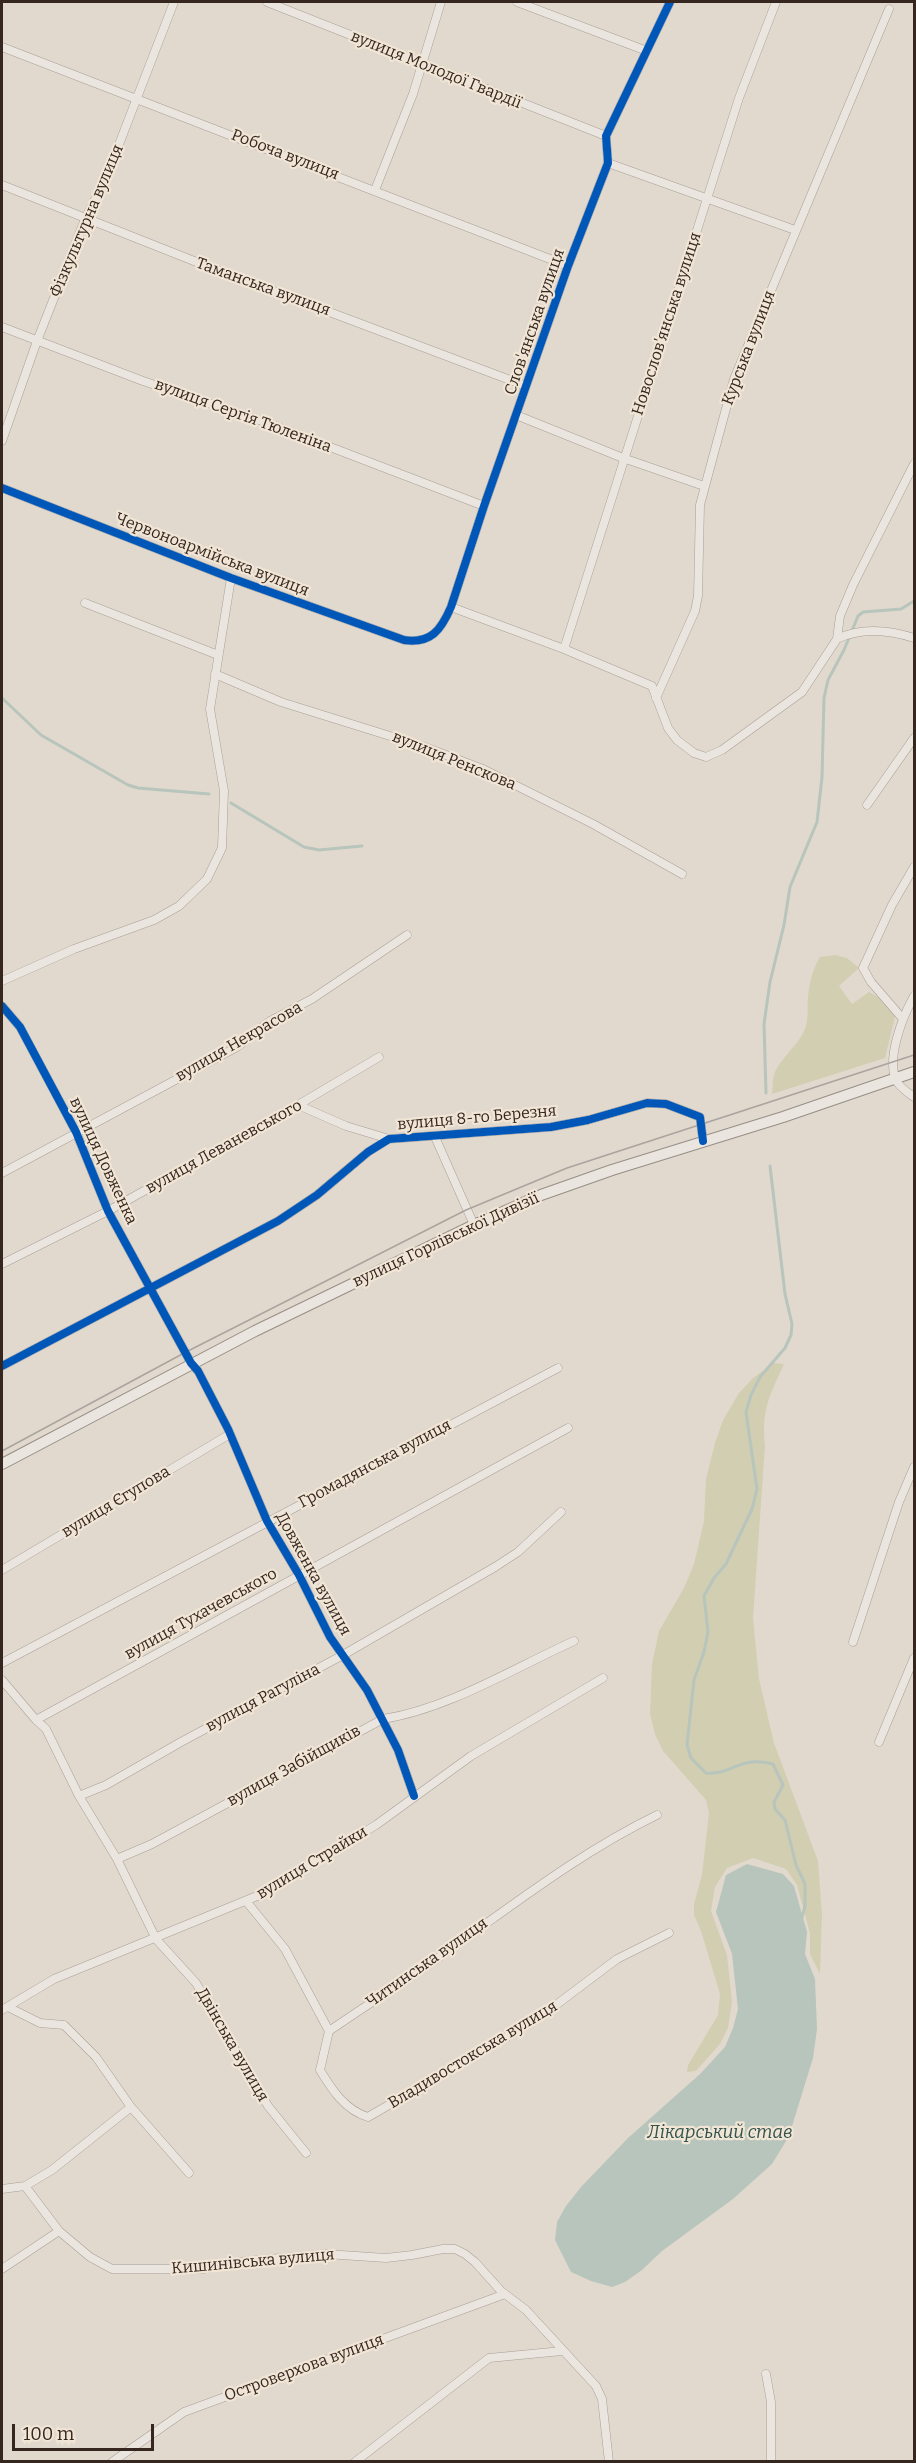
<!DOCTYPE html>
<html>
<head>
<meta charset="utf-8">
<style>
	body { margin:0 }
	#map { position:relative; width:916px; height:2463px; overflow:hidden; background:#e1d9ce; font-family:Bitter,serif }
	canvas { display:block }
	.frame { position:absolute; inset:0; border:3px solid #352720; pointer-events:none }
	.scale { position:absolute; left:12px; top:2424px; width:142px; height:27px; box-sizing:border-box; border:3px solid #352720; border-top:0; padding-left:8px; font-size:18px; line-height:21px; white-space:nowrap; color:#352720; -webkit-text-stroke:4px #f1e5d5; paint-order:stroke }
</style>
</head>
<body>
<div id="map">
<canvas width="916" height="2463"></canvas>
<div class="frame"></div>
<div class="scale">100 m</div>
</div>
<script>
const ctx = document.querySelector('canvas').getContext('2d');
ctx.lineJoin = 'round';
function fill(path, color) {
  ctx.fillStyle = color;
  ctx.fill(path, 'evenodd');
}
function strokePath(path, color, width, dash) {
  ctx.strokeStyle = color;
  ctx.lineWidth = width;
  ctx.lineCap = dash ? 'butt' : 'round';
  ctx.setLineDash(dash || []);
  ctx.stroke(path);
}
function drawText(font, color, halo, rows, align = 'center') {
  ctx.font = font + ' Bitter,serif';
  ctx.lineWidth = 4.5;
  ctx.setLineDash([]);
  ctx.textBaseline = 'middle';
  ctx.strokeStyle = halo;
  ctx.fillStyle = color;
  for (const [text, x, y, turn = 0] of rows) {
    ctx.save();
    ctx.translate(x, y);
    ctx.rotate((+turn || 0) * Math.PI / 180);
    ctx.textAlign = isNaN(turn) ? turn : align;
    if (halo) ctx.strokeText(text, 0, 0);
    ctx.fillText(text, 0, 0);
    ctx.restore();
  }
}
fill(new Path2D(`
	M835 955 847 958 859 968 839 986 852 1004 869 992 897 1008 885 1058 772 1094C773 1088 772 1081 774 1075 779 1059 798 1046 805 1029 809 1018 807 1008 808 997 809 984 813 968 820 957Z
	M774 1363 784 1364C770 1395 761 1410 765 1445L753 1618 759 1679 774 1743 818 1861 822 1915 820 1974 810 1954V1933L797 1885 786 1869 753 1858 727 1868 715 1887 711 1911 727 1955 732 2002 728 2028 720 2044 696 2071 687 2072 688 2065 718 2015 720 1994 701 1931 694 1915V1904L702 1875 709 1813 706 1800 663 1751 655 1734 650 1714 652 1664 659 1631 684 1588 694 1564 704 1521 706 1479 715 1443 723 1420 739 1393 753 1378Z`), '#d2ceb2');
fill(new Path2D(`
	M747 1864 783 1874 794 1886 807 1932 805 1954 815 1979 817 2029 813 2058 789 2136 772 2164 733 2199 662 2251 642 2270 625 2282 612 2287 591 2281 571 2272 555 2240 557 2222 566 2206 581 2187 628 2138 700 2074 725 2047 733 2028 738 2009 732 1954 716 1912 726 1875Z`), '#b8c5bc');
strokePath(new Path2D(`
	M2 698 41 735 128 785 138 788 209 794
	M231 803 304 847 319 850 362 846
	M766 1093 764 1024 770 982 784 925 790 887 817 822 822 777 824 698 828 680 844 650 858 616 863 612 901 609 914 601
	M770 1166 785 1294 792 1324 791 1335 785 1348 760 1377 751 1395 746 1412 757 1489 752 1509 726 1564 714 1578 704 1596 708 1632 704 1652 694 1680 687 1745 691 1758 706 1773C734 1775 738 1755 773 1764L783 1785 774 1802 775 1809 785 1820 796 1865 805 1884V1906L801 1921`), '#b8c5bc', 3);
const minor = new Path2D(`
	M267 2 606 136
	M517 2 647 51
	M2 47 568 266
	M608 163 795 230
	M2 185 194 261 526 386
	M375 190 413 94 441 2
	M2 327 143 381 265 422 484 506
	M516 415 623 458 704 486
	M2 441 37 341 86 217 106 178 174 2
	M2 488 231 578 404 640C431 644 441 630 451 607L484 506 568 266 608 163 606 136 670 2
	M85 603 218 655
	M451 607 564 649 652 686 668 728 677 740 694 753 706 757 722 750 802 692 837 639 840 616 853 585 914 464
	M837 639C862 627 889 630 914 638
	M564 649 739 98 776 2
	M215 674 281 702 422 746 483 769 593 824 682 874
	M656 698 695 611 698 596 700 505 734 379 889 9
	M867 805 914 738
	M2 981 74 949 154 920 179 906 207 879 222 848 224 791 210 709 231 578
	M914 996C903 1016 885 1060 897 1082 902 1089 908 1093 914 1097
	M2 1006 20 1027 76 1132 108 1211 191 1363 198 1371 228 1429 267 1521 299 1575 330 1637 367 1690 398 1750 414 1796
	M903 1019 871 982 863 968 892 905 914 867
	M298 1105 346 1126 389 1139
	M435 1137 474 1225
	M2 1173 237 1047 270 1021 312 999 407 935
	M2 1264 108 1211 298 1105 379 1057
	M2 1366 278 1221 317 1195 368 1152 389 1139 551 1127 588 1120 647 1103 666 1104 700 1117 703 1141
	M2 1570 230 1434
	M853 1642 899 1502 914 1467
	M2 1663 558 1368
	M2 1680 36 1720 46 1729 79 1796 117 1859 156 1939 196 1983 268 2106 306 2153
	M36 1720 568 1428
	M879 1742 914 1658
	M79 1796 106 1785 181 1742 343 1655 495 1567 518 1552 561 1512
	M117 1859 152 1844 383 1719C448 1709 514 1668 574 1641
	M246 1901 285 1949 329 2031C364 2007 400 1984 435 1960 508 1909 577 1854 657 1815
	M8 2007 40 2023 64 2025 96 2057 131 2107 189 2173
	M2 2010 54 1979 257 1896 376 1825 471 1756 603 1678
	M329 2031 320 2070C332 2090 345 2110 368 2117L515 2032 548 2011 617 1959 669 1933
	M25 2186 59 2231 90 2257 112 2269H203L246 2261 326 2254 386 2258 412 2255 443 2249H455L465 2254 475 2262 501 2291 526 2310 596 2386 602 2399 609 2462
	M2 2189 25 2186 52 2170 131 2107
	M2 2269 59 2231
	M766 2374 771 2402V2462
	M112 2462 184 2412 505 2294
	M355 2462 489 2358 562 2351`);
const secondary = new Path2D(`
	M2 1464 255 1331 474 1225 541 1195 612 1170 783 1117 914 1072`);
strokePath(minor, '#a79f97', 9);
strokePath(secondary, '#968e87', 12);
strokePath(minor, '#eae6df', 8);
strokePath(secondary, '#eae6df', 10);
strokePath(new Path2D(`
	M2 1451 186 1352 466 1210 567 1168 914 1055`), '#aaa49f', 1.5);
strokePath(new Path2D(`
	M2 488 231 578 404 640C431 644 441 630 451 607L484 506 568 266 608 163 606 136 670 2
	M2 1006 20 1027 76 1132 108 1211 191 1363 198 1371 228 1429 267 1521 299 1575 330 1637 367 1690 398 1750 414 1796
	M2 1366 278 1221 317 1195 368 1152 389 1139 551 1127 588 1120 647 1103 666 1104 700 1117 703 1141`), '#0057b8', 8);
drawText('16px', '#352720', '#f1e5d5', [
	["вулиця Молодої Гвардії",436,70,22],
	["Робоча вулиця",285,155,21],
	["Фізкультурна вулиця",87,221,-67],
	["Таманська вулиця",263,287,20],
	["Слов'янська вулиця",535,322,-71],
	["Новослов'янська вулиця",667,324,-72],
	["Курська вулиця",749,348,-69],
	["вулиця Сергія Тюленіна",243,416,20],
	["Червоноармійська вулиця",212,555,21],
	["вулиця Ренскова",454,761,22],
	["вулиця Некрасова",239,1042,-30],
	["вулиця 8-го Березня",477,1118,-5],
	["вулиця Леваневського",224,1147,-29],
	["вулиця Довженка",103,1161,65],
	["вулиця Горлівської Дивізії",446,1240,-25],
	["Громадянська вулиця",375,1464,-28],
	["вулиця Єгупова",116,1502,-31],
	["Довженка вулиця",313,1574,61],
	["вулиця Тухачевського",201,1614,-29],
	["вулиця Рагуліна",263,1698,-28],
	["вулиця Забійщиків",294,1766,-29],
	["вулиця Страйки",312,1863,-31],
	["Читинська вулиця",427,1963,-35],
	["Двінська вулиця",232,2045,60],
	["Владивостокська вулиця",473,2055,-31],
	["Кишинівська вулиця",253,2262,-5],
	["Островерхова вулиця",304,2368,-20]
]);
drawText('italic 18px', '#31534c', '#f1e5d5', [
	["Лікарський став",720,2133]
]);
</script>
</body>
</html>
